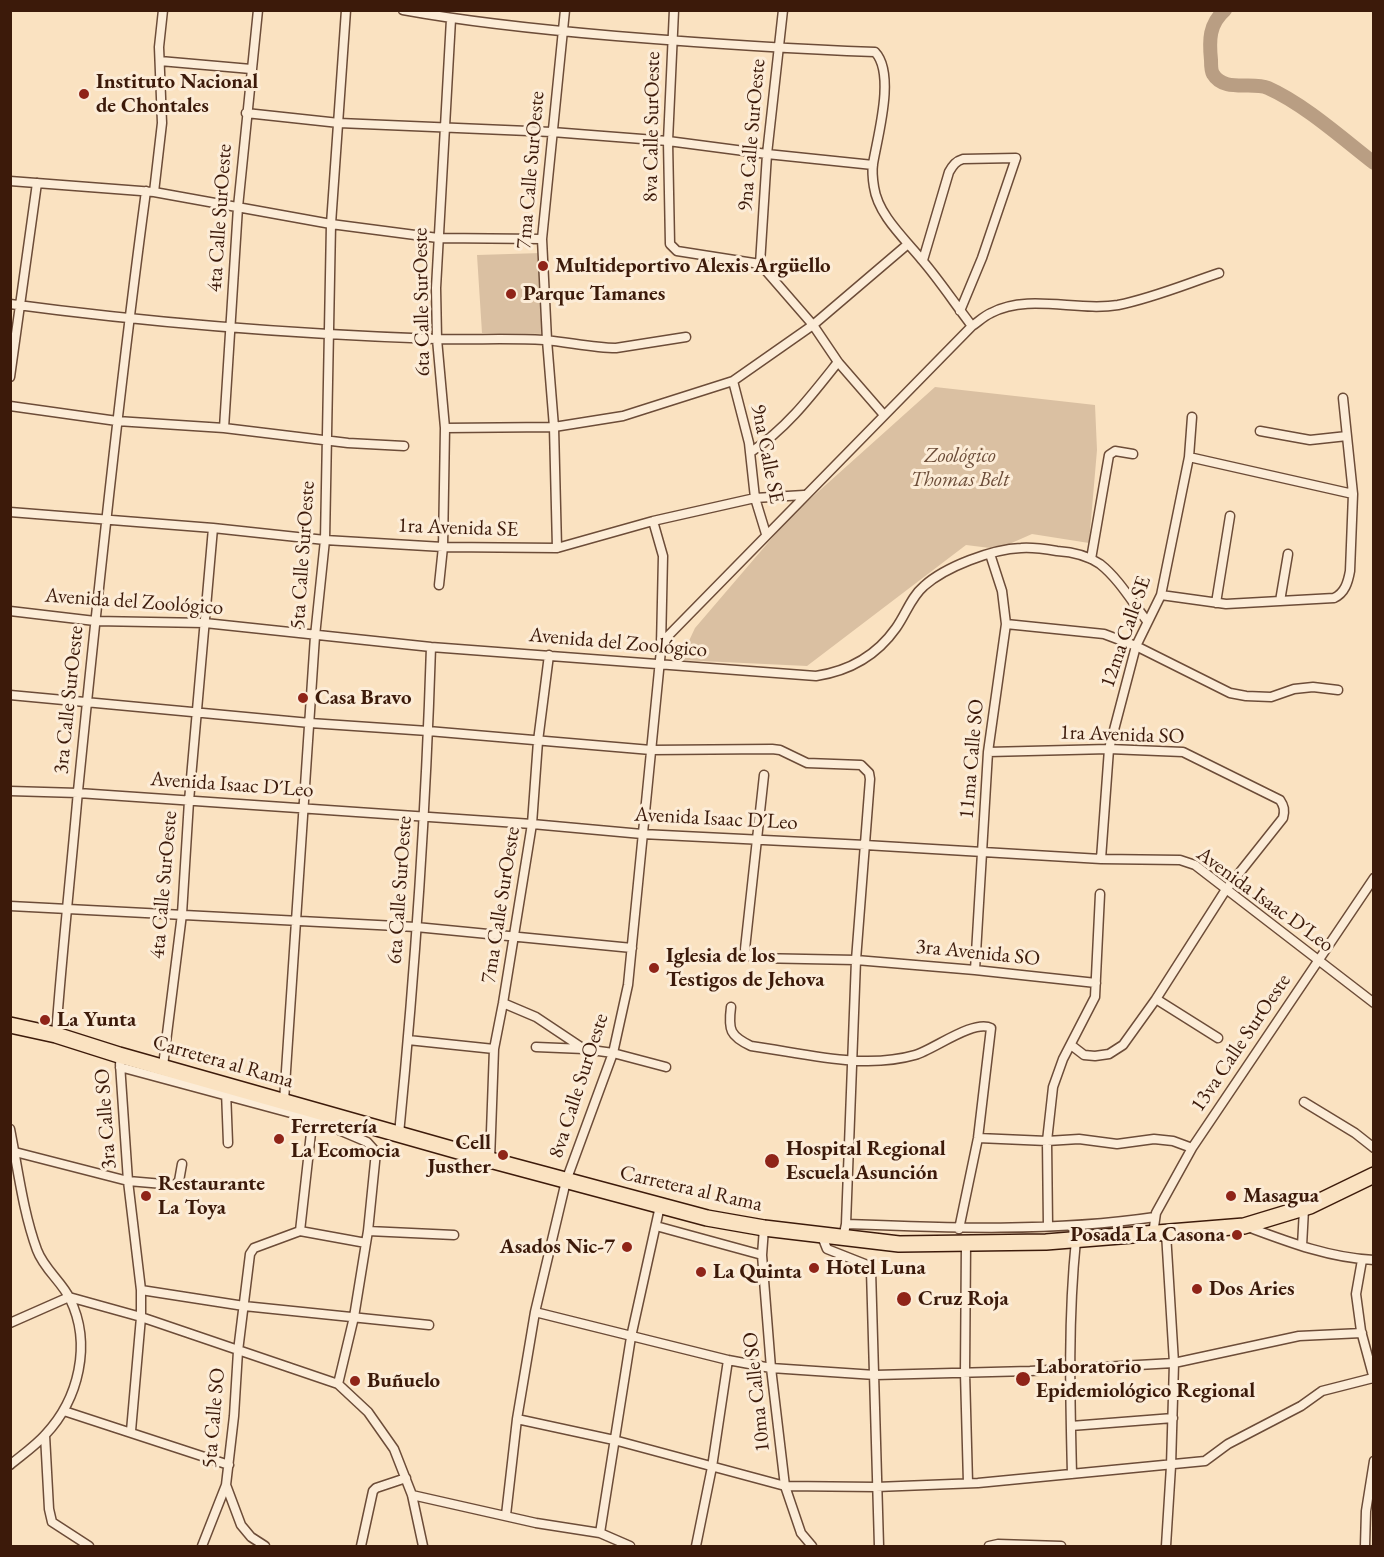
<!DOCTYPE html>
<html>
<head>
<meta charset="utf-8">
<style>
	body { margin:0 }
	#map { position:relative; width:1384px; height:1557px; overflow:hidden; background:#fae2c1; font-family:"EB Garamond",serif }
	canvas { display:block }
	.frame { position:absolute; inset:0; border:12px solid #3c1a0a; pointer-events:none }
</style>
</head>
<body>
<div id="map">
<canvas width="1384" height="1557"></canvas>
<div class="frame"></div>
</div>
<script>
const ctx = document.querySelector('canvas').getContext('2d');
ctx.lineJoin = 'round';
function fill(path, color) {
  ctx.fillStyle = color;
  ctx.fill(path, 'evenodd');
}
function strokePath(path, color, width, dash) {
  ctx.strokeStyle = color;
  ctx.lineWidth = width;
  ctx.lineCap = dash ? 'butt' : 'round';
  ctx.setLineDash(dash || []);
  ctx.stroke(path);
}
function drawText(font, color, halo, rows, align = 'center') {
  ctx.font = font + ' "EB Garamond",serif';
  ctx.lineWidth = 6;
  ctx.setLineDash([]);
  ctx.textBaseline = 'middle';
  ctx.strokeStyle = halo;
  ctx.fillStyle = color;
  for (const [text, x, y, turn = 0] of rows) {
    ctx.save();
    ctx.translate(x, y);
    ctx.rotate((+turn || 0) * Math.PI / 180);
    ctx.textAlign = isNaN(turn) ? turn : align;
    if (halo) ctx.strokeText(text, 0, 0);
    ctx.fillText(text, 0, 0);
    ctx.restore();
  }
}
fill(new Path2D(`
	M541 253 546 334 482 333 477 255Z
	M935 387 1095 405 1097 450 1089 543 1032 534 998 549 966 545 807 666 680 660 695 628 790 517Z`), '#dac0a2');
strokePath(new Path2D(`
	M1225 10C1209 24 1209 40 1211 60 1211 64 1211 71 1213 74 1224 93 1252 81 1268 88 1304 104 1343 139 1374 163`), '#b99e83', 14);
const minor = new Path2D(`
	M403 10C474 23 545 30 616 36 702 43 789 49 875 52 896 74 877 138 873 164 872 171 873 181 874 187 878 215 905 239 922 260 940 281 955 304 972 326
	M674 10 668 141 670 244 677 251 760 264 813 325 838 362 884 415
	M160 61 251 69
	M246 113 339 123 552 132 668 141 767 154 873 165
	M10 181 154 192 331 224 438 238 542 239
	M154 192 162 123 159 47 163 10
	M923 260 949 172C953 165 956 161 963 159L1016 158 982 258 960 311
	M760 264 767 154 783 10
	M10 304C151 323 294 334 436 339 472 340 508 338 544 340 569 342 592 348 616 348L686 337
	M10 377 37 183
	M733 381 749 443 755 498 766 534
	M10 406 117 421 224 428 348 443 404 446
	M224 428 238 207 258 10
	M445 428 554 427 623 416 733 381 813 325 908 244
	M1260 431 1310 440 1347 436
	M751 452C787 428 811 396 838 362
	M1189 457 1353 494
	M10 512 213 528 325 540 443 547 557 548 653 521 755 498 804 495
	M653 521 663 556 661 646
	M557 548 554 427 547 340 542 239 565 10
	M1091 559 1109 455 1115 451 1133 454
	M439 585 443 547 445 428 437 339 436 288 451 19
	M1161 595 1226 604 1334 598C1345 593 1348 582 1350 571L1353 494 1343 398
	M1280 601 1288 554
	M1216 603 1230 516
	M10 611 95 621 205 623 431 647 816 676C849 671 877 655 896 628 906 614 911 597 924 586 945 567 992 549 1021 548 1033 547 1045 549 1057 551 1073 552 1087 555 1100 564 1119 579 1132 602 1147 621
	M1006 624 1104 634 1136 646 1230 693 1246 696 1271 697 1294 689 1313 687 1338 690
	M10 695 310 723 428 731 651 750 772 749 780 750 807 763 861 765 869 773 870 779 856 960 846 1224 843 1238
	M988 752 1109 749 1183 752 1280 800C1284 806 1285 810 1283 818L1225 891 1156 999 1123 1045 1109 1054 1095 1056 1084 1055 1071 1045
	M764 775 745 949 747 955 754 958 856 960 975 970 1096 983
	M10 791 78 793 532 824 642 834 865 845 1101 859 1180 860 1195 865 1374 1003
	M1101 859 1109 749 1136 646 1161 595 1189 457 1192 417
	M10 906 416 927 632 948
	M975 970 988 752 1006 624 1002 591 990 554
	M1156 999 1218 1038
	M503 1003 536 1017 584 1049 613 1053 666 1067
	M731 1007C728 1030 730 1036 751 1046 803 1053 863 1070 915 1055 933 1050 974 1019 991 1028L978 1138 959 1229
	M56 1035C62 953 71 872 78 791 98 591 119 391 146 191
	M408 1040 494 1049
	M536 1047 584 1049
	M120 1064 128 1181 175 1185 179 1181 182 1164
	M163 1066 182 914 189 801 213 528
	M120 1067 313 1119 367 1142 376 1152 368 1231
	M226 1091 228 1143
	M284 1101 315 636 325 540 331 224 346 10
	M1304 1102 1355 1133 1374 1148
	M10 1129C18 1169 23 1212 37 1250 44 1269 62 1282 70 1299 92 1344 79 1399 45 1435 35 1446 22 1455 10 1465
	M399 1134C415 972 426 809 431 647
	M978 1138 1047 1141 1079 1139 1117 1144 1154 1139 1173 1141 1192 1148
	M15 1152 128 1181 141 1290V1317L131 1431
	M490 1160 494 1049 503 1003 532 824 538 741 549 655
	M846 1224C949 1228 1053 1232 1155 1217
	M656 1226 762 1255
	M1048 1226 1047 1141 1053 1087 1063 1059 1095 997 1100 894
	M1248 1227C1288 1242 1330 1258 1374 1260
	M764 1228 762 1255 771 1368 785 1486 801 1533 812 1546
	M300 1231 313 1115
	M821 1234 827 1249 865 1264 871 1270 879 1546
	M1153 1234 1156 1213 1192 1148 1374 878
	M966 1243 965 1373 968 1483
	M1302 1246 1304 1209
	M1362 1260 1356 1294 1361 1331 1374 1379
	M141 1290 244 1306 429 1325
	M535 1312 728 1360 771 1368 875 1375 1030 1371 1174 1363 1166 1233
	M10 1323 69 1297 141 1317 338 1384 368 1412 394 1449 412 1495 423 1546
	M338 1384 354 1317 366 1243
	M64 1411 229 1465
	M517 1419 614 1440 785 1486 876 1487 978 1483 1205 1461 1228 1444 1301 1406 1322 1391 1373 1378
	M1071 1426 1173 1418
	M45 1435 49 1509 52 1522 89 1546
	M1072 1474C1070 1395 1068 1318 1076 1240
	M412 1495 536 1523 600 1533 630 1546
	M506 1515 517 1419 535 1312 566 1181 613 1053 628 985 661 650 667 637 972 326C978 322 984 316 991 313 1029 293 1077 312 1118 305 1153 298 1186 284 1219 273
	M600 1533 631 1337 660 1206
	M202 1546 226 1485
	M265 1546 251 1537 241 1525 226 1485 234 1416 238 1351 250 1254 254 1248 300 1231 366 1243 368 1231 454 1235
	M361 1546 373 1491 376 1488 406 1478
	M696 1546 712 1467 728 1360
	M989 1546 998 1544 1061 1546
	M1166 1546 1171 1466 1174 1363 1299 1336 1362 1333
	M1365 1546 1366 1511 1374 1461`);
const trunk = new Path2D(`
	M10 1025 56 1035 119 1055 490 1160 707 1218 764 1228 899 1244 1046 1242 1244 1226 1310 1206 1374 1175`);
strokePath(minor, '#6c4c38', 11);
strokePath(trunk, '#3c1a0a', 18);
strokePath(minor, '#fcecd7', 8);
strokePath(trunk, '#fae2c1', 15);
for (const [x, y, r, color] of [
	[84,94,6,"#8f2418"],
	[543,266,6,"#8f2418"],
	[511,294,6,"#8f2418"],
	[303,698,6,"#8f2418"],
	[654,968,6,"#8f2418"],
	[45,1020,6,"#8f2418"],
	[279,1139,6,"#8f2418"],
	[503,1155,6,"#8f2418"],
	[772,1161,8,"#8f2418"],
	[146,1196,6,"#8f2418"],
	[1231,1196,6,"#8f2418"],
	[1237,1235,6,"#8f2418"],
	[627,1247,6,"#8f2418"],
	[814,1268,6,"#8f2418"],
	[701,1272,6,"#8f2418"],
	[1197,1289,6,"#8f2418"],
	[904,1299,8,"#8f2418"],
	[1023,1379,8,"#8f2418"],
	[355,1381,6,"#8f2418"]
]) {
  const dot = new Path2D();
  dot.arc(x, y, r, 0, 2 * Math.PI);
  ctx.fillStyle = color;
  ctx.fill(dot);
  strokePath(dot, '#fcecd7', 2);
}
drawText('bold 21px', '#3c1a0a', '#fcecd7', [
	["Instituto Nacional",96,82],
	["de Chontales",96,106],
	["Multideportivo Alexis Argüello",555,266],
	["Parque Tamanes",523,294],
	["Casa Bravo",315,698],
	["Iglesia de los",666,956],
	["Testigos de Jehova",666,980],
	["La Yunta",57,1020],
	["Ferretería",291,1127],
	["La Ecomocia",291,1151],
	["Cell",491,1143,"right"],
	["Justher",491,1167,"right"],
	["Hospital Regional",786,1149],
	["Escuela Asunción",786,1173],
	["Restaurante",158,1184],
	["La Toya",158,1208],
	["Masagua",1243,1196],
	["Posada La Casona",1225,1235,"right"],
	["Asados Nic-7",615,1247,"right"],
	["Hotel Luna",826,1268],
	["La Quinta",713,1272],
	["Dos Aries",1209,1289],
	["Cruz Roja",918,1299],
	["Laboratorio",1036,1367],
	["Epidemiológico Regional",1036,1391],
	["Buñuelo",367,1381]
], 'left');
drawText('21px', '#3c1a0a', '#fcecd7', [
	["8va Calle SurOeste",652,127,-89],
	["9na Calle SurOeste",752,135,-85],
	["7ma Calle SurOeste",531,170,-85],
	["4ta Calle SurOeste",220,218,-86],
	["6ta Calle SurOeste",422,302,-91],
	["9na Calle SE",767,454,79],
	["1ra Avenida SE",458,528,2],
	["5ta Calle SurOeste",303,555,-86],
	["Avenida del Zoológico",134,602,4],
	["12ma Calle SE",1126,632,-71],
	["Avenida del Zoológico",618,643,5],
	["3ra Calle SurOeste",69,700,-84],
	["1ra Avenida SO",1122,735,2],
	["11ma Calle SO",972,759,-85],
	["Avenida Isaac D´Leo",232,785,4],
	["Avenida Isaac D´Leo",716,819,3],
	["4ta Calle SurOeste",164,885,-85],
	["6ta Calle SurOeste",400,890,-86],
	["Avenida Isaac D´Leo",1265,900,36],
	["7ma Calle SurOeste",501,905,-81],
	["3ra Avenida SO",978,953,6],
	["13va Calle SurOeste",1241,1043,-56],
	["Carretera al Rama",223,1062,16],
	["8va Calle SurOeste",579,1086,-72],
	["3ra Calle SO",106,1119,-94],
	["Carretera al Rama",691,1189,13],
	["10ma Calle SO",757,1392,-96],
	["5ta Calle SO",214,1418,-85]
]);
drawText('italic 21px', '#6b4c38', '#fcecd7', [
	["Zoológico",960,456],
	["Thomas Belt",960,480]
]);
</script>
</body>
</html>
